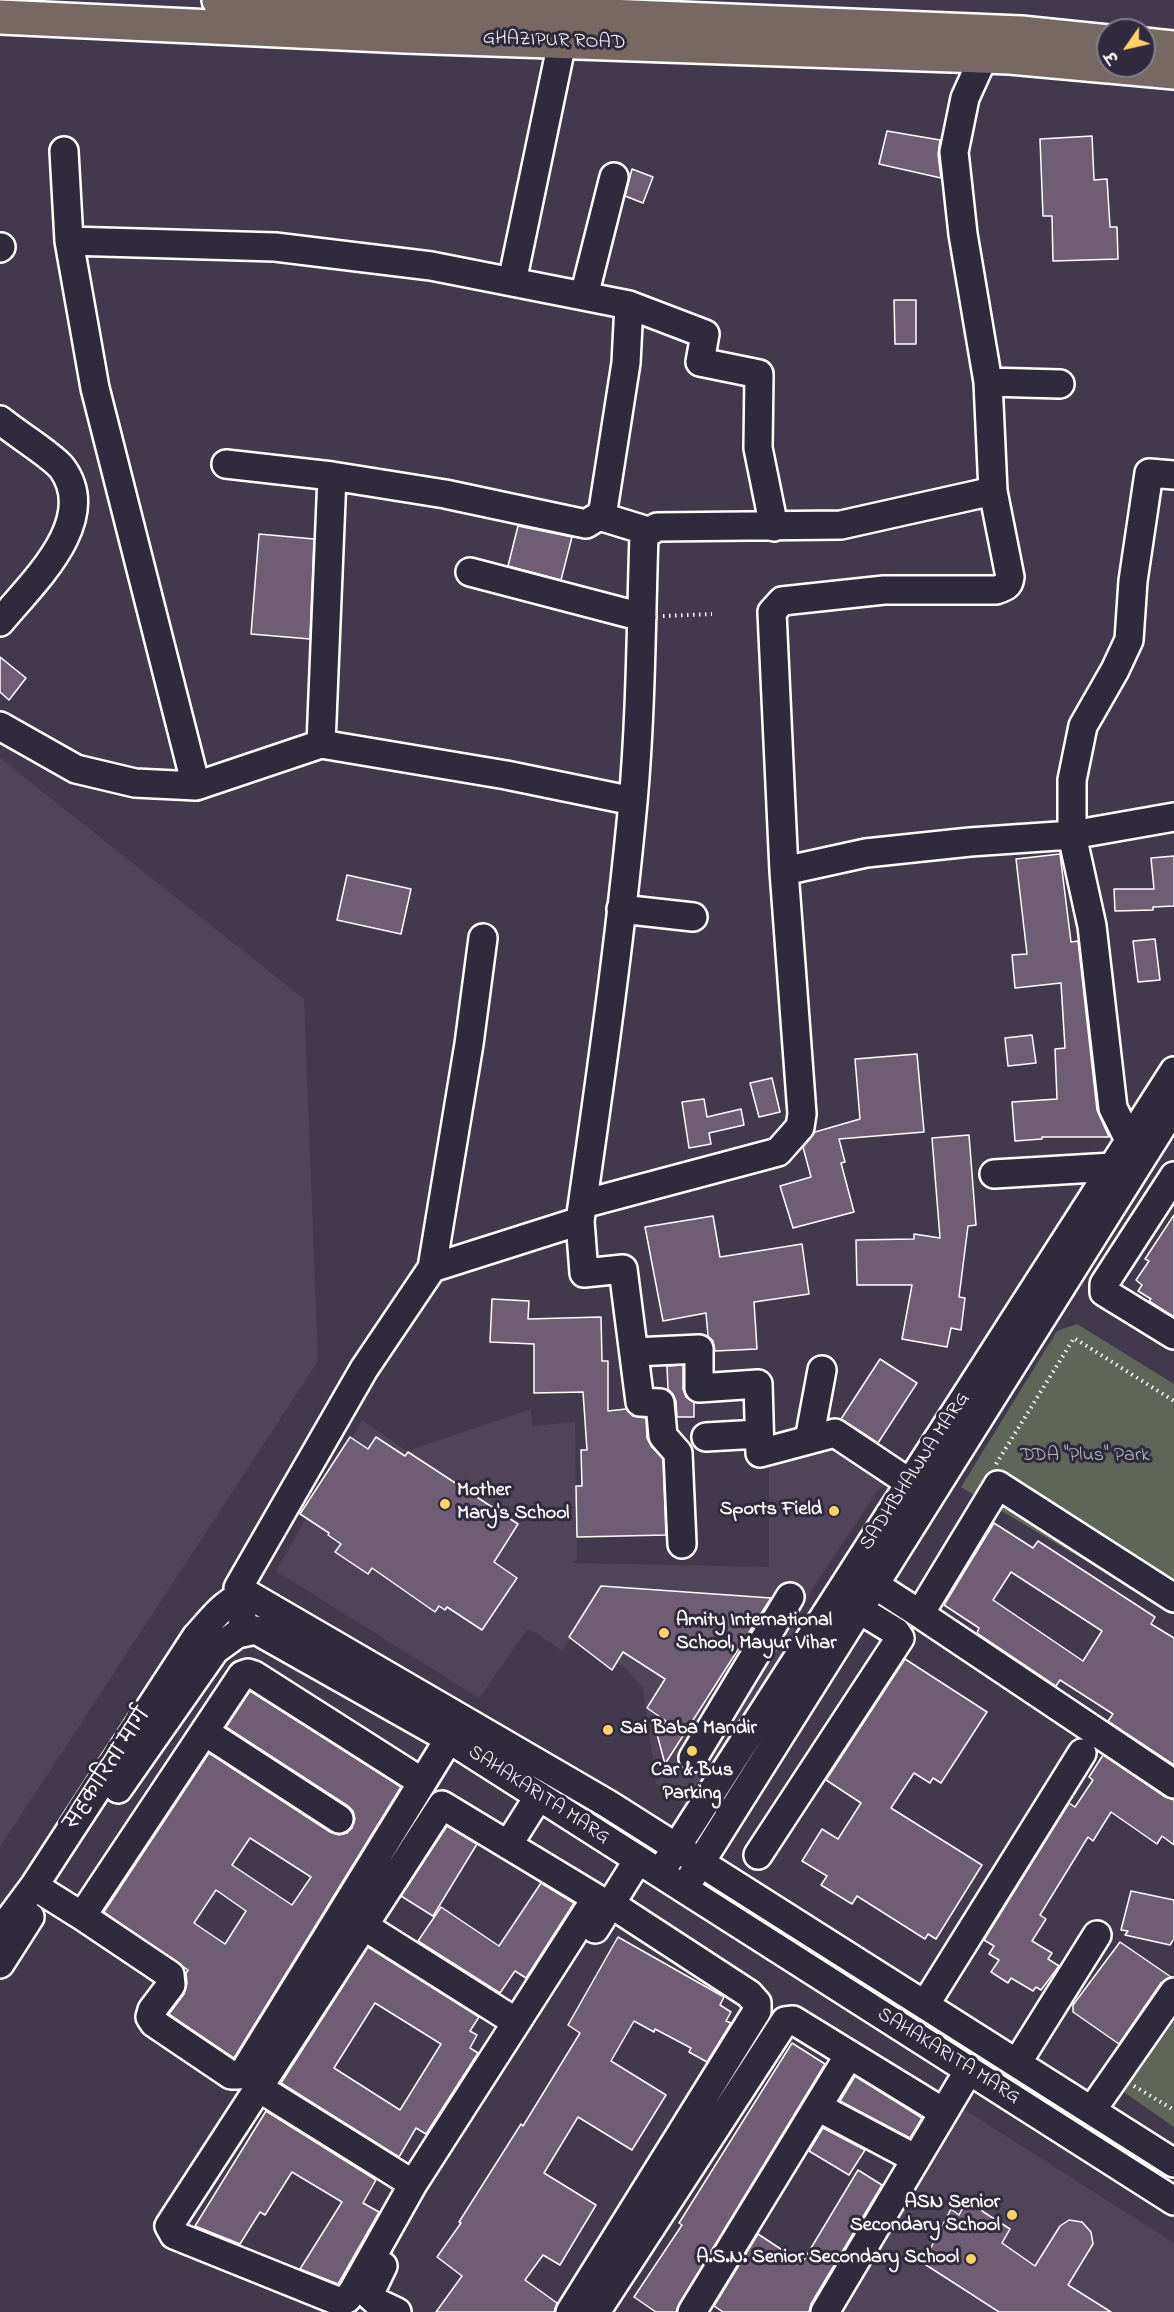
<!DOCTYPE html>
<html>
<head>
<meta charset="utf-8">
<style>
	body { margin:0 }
	#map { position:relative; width:1174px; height:2312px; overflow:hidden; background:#42394e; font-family:"Indie Flower","Playpen Sans Deva",sans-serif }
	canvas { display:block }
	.north { position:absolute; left:1096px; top:18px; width:60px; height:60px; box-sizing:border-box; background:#2f2a3d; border:2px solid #827f8b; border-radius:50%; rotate:236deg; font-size:16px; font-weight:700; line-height:24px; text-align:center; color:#fff }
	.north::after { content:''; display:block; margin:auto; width:21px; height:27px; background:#ffd166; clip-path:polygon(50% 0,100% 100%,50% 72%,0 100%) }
</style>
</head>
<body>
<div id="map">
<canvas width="1174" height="2312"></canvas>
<div class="north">उ</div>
</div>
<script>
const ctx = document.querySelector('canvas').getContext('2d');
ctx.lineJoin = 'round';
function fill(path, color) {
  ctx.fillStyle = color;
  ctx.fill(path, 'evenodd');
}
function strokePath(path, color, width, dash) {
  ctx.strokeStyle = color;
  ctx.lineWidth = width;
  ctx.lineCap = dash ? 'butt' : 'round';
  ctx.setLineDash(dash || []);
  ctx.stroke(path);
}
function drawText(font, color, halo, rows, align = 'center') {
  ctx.font = font + ' "Indie Flower","Playpen Sans Deva",sans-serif';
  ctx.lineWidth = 6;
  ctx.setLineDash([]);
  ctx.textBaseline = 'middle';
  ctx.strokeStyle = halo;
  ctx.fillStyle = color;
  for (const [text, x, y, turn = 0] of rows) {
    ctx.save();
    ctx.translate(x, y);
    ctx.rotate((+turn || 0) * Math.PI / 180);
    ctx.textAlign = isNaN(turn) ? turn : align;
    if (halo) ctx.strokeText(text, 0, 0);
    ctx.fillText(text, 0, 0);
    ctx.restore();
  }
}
fill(new Path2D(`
	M0 758 304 999 318 1361 0 1847Z
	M531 1409 532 1426 575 1422 577 1558 573 1563 769 1567V1465L841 1448 890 1482 879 1489 811 1591 740 1748 696 1816 656 1783 643 1688 626 1669 573 1634 562 1651 535 1632 527 1630 479 1698 276 1571 362 1420 407 1451Z
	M959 2106 1174 2243V2312H836Z`), '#50445a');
fill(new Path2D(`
	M1077 1324 1174 1384V1613L961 1487 1057 1331Z
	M1174 2002V2127L1118 2088Z`), '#5f6659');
const building = new Path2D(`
	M887 131 940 140 938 154 941 178 879 164Z
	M1092 136 1094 180 1107 179 1110 227H1117L1118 259 1053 261 1052 216H1043L1040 139Z
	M632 169 653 177 643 203 625 196Z
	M894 300H916V344H895Z
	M518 526 572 537 561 580 508 566Z
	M259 534 314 539 310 639 251 634Z
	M0 657 26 678 9 700 0 692Z
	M1060 854 1071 942 1078 941 1097 1110 1109 1137H1042V1139L1015 1141 1012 1102 1057 1099 1055 1049 1065 1048 1061 983 1015 988 1012 955 1027 954 1016 859Z
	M1174 856V906L1153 907V910L1115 911 1114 889H1154L1151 858Z
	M347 875 411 889 401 934 337 920Z
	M1155 939 1160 980 1138 982 1133 941Z
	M1032 1035 1036 1063 1008 1066 1005 1038Z
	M917 1054 924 1132 839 1139 845 1162 841 1163 854 1212 793 1228 780 1186 811 1177 803 1147 815 1132 860 1119 855 1059Z
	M772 1078 780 1112 759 1117 750 1083Z
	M704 1099 707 1117 741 1109 744 1125 709 1133 711 1144 689 1148 682 1102Z
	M969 1135 976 1225 968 1226 959 1297 965 1298 961 1330 951 1328 947 1347 902 1339 912 1285H857L856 1240 914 1239V1234L940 1238 932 1138Z
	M1174 1215V1317L1149 1301 1151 1299 1138 1291 1142 1285 1136 1280 1149 1261 1145 1259Z
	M713 1216 720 1257 802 1244 809 1294 754 1302 757 1349 715 1351 713 1341 708 1336 706 1313 663 1321 645 1227Z
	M492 1299 529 1301 528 1319 601 1317 602 1361H608V1411L626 1409 633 1416 646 1418 647 1438 651 1446 663 1459 666 1535 577 1537 576 1486H582L581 1450H587L583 1392 534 1393V1344L490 1342Z
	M880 1359 917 1383 878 1443 841 1419Z
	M683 1365V1389L686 1397 694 1402V1417H677L676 1401 673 1394 668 1389 667 1366Z
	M350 1437 368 1449 376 1437 405 1456 408 1452 518 1524 494 1562 517 1578 482 1630 447 1607 445 1610 439 1606 435 1612 372 1568 368 1574 335 1552 341 1544 328 1535 329 1533 300 1514Z
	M994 1523 1033 1548 1038 1541 1155 1617 1151 1624 1174 1638V1765L1108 1721 1113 1714 1060 1680 1056 1686 977 1633 979 1628 944 1605ZM1011 1572 1102 1631 1083 1661 993 1600Z
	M601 1586 771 1598 665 1764 657 1734 666 1721 647 1708 665 1679 623 1652 612 1670 569 1637Z
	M905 1659 987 1712 941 1783 933 1778 930 1783 914 1773 891 1808 982 1865 936 1939 928 1934 925 1939 857 1896 852 1904 821 1885 827 1876 802 1861 822 1829 838 1839 861 1803 826 1780Z
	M250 1691 401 1787 234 2058 169 2014 184 1994 187 1983 186 1973 188 1970 104 1912 209 1753 330 1832 339 1835 347 1833 352 1828 355 1819 353 1811 348 1806 226 1727ZM250 1838 311 1877 292 1905 232 1865ZM216 1890 246 1911 225 1944 194 1923Z
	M1103 1755 1165 1797 1174 1800V1845L1162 1836 1157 1844 1111 1812 1093 1841 1088 1837 1040 1915 1046 1919 1032 1941 1052 1953 1048 1959 1059 1966 1041 1990 1036 1987 1033 1991 1011 1978 1008 1983 991 1972 999 1960 989 1954 994 1946 984 1940 1069 1803 1075 1807 1093 1780 1089 1777Z
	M447 1826 477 1844 433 1916 401 1896Z
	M541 1883 574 1903 526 1978 515 1971 500 1993 418 1941 441 1907 499 1946Z
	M1131 1891 1174 1900V1939L1170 1945 1125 1935 1128 1931 1121 1930Z
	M618 1937 724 1997 720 2005 731 2012 726 2021 731 2023 707 2062 689 2052 691 2048 655 2029 654 2032 634 2021 611 2061 666 2095 632 2150 578 2117 544 2173 596 2205 560 2265 543 2255 525 2280 557 2303 554 2312H436L462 2276 437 2257 461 2223 459 2222 521 2124 523 2126 580 2033 568 2025Z
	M1120 1942 1171 1977 1161 1983 1119 2044 1073 2012V2005Z
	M368 1947 479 2017 470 2031 477 2035 470 2048 478 2053 426 2134 416 2128 399 2157 281 2083ZM375 2003 441 2044 400 2110 334 2068Z
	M792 2043 825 2064 679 2304 676 2312H656L634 2297 682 2225 679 2223Z
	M855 2076 922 2118 910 2138 840 2101Z
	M266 2111 376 2180 363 2203 379 2212 338 2284 300 2269 342 2202 292 2172 265 2215 260 2212 240 2244 195 2226Z
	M823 2128 865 2150 849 2175 809 2151Z
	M858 2170 882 2185 811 2304 809 2312H723L714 2306 758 2234 802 2263Z
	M968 2198 984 2207 982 2211 1010 2229 1002 2243 1035 2266 1060 2226 1069 2220 1082 2222 1091 2232 1093 2244 1068 2285 1111 2312H999L923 2263 951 2209 959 2215Z`);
fill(building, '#6f5c75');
strokePath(building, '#fff', 1.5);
const minor = new Path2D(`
	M64 151 69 241 95 388 196 786
	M69 241 275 247 431 266 629 305 705 334 700 362 759 374 758 448 774 527
	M0 248 1 247
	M512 282 562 42
	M584 296 614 177
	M988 382 1060 384
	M0 420C14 432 53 456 62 468 101 521 31 584 0 622
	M226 464 332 476 445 494 586 524 599 516 603 510 626 363 629 305
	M599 516 648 531
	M470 572 642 617
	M0 726 76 769 135 783 196 786 321 744 506 775 633 801
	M321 744 332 476
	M784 871 866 853 970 842 1072 835 1174 817
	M621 909 693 917
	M1129 1140 1113 1108 1092 926 1072 835V780L1083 726 1115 670 1129 640 1133 581 1149 473 1174 475
	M994 1174 1112 1167
	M1174 1176 1104 1284V1292L1174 1335
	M583 1204 778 1152 800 1127 802 1114 784 871 772 612 782 601 884 590H996C1005 587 1009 586 1010 577L993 491 988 382 963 234 954 152 965 98 984 56
	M580 1221 584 1273 623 1269 640 1402 660 1403 663 1436 678 1453 682 1544
	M432 1268 469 1044 483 938
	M634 1352 699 1349V1388L758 1384 760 1453 835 1433 910 1483
	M706 1437 759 1434
	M809 1440 822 1370
	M875 1585 923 1616
	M1174 1598 998 1485 921 1612 923 1616 1174 1784
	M244 1632 238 1588 364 1369 432 1268 580 1221C600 1082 620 942 633 802 641 713 641 624 644 535L657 527 841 525 993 491
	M205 1732 339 1819
	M693 1758 790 1597
	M422 1782 254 1675 248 1673 242 1675 82 1916 170 1975 171 1985 152 2010 150 2017 154 2023 231 2075H239L245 2070 449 1739
	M118 1789 215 1650 237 1634 256 1630 449 1739 1174 2201
	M442 1805 596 1898 413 2184 353 2291 347 2299 338 2301 174 2235 169 2226Z
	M508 1845 539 1796
	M758 1855 900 1638 896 1632 860 1610
	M667 1862 1174 1071
	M692 1876 1174 1107
	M34 1886 82 1916
	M364 1926 516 2022
	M595 1929 638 1860
	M0 1932 34 1886 196 1637C211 1621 226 1598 249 1595L608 1804 1174 2163
	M0 1964 30 1917
	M925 2005 1082 1753
	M1017 2063 1097 1935
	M259 2088 413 2184
	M818 2107 916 2159
	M1092 2110 1174 1992
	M383 2266 369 2295 378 2303 397 2312
	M570 2312 757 2011V2003L749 1994 611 1904
	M596 2312 785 2021 793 2020 943 2112
	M692 2312 849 2055
	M825 2312 969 2070`);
const major = new Path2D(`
	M219 0 1021 33 1108 42
	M0 17 405 36 1010 57 1108 66
	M1144 45 1174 48
	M1109 66 1174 72`);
strokePath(minor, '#fff', 32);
strokePath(major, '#fff', 38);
strokePath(new Path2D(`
	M663 616 712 614
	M996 1464 1074 1338 1174 1401
	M1134 2086 1174 2110`), '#fff', 4, [1.5, 4.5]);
strokePath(minor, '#2f2a3d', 27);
strokePath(major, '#776864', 33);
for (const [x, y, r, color] of [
	[445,1504,6,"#ffd166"],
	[834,1511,6,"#ffd166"],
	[664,1633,6,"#ffd166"],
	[608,1730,6,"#ffd166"],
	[692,1751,6,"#ffd166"],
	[1012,2215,6,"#ffd166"],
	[971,2259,6,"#ffd166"]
]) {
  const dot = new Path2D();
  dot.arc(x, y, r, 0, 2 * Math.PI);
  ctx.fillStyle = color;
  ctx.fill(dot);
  strokePath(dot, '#2f2a3d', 2);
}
drawText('20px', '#fff', '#2f2a3d', [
	["GHAZIPUR ROAD",554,42,2],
	["SADHBHAWNA MARG",916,1472,-57],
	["सहकारिता मार्ग",109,1770,-57],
	["SAHAKARITA MARG",538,1796,33],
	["SAHAKARITA MARG",948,2057,32]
]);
drawText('20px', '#b7bab4', '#2f2a3d', [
	["DDA \"Plus\" Park",1085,1457]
]);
drawText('bold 20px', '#fff', '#2f2a3d', [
	["Mother",457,1492],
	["Mary's School",457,1515],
	["Sports Field",822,1511,"right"],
	["Amity International",676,1622],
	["School, Mayur Vihar",676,1645],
	["Sai Baba Mandir",620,1730],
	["Car & Bus",692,1772,"center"],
	["Parking",692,1795,"center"],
	["ASN Senior",1000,2204,"right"],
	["Secondary School",1000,2227,"right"],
	["A.S.N. Senior Secondary School",959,2259,"right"]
], 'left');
</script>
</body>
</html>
